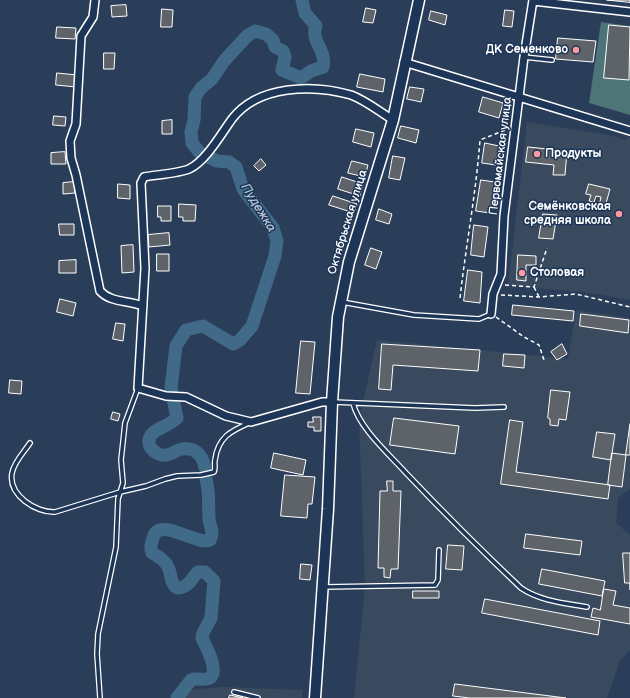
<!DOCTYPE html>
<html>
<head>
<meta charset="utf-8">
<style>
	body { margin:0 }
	canvas { display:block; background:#2a3e5a }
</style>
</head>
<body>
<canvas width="630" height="698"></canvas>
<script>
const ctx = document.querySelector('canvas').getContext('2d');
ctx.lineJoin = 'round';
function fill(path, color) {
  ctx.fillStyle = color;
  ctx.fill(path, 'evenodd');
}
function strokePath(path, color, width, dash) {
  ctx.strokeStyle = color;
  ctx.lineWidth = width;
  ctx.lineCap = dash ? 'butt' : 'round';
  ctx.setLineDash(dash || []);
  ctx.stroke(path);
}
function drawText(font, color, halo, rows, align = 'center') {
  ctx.font = font + ' "Balsamiq Sans",sans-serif';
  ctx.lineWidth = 3;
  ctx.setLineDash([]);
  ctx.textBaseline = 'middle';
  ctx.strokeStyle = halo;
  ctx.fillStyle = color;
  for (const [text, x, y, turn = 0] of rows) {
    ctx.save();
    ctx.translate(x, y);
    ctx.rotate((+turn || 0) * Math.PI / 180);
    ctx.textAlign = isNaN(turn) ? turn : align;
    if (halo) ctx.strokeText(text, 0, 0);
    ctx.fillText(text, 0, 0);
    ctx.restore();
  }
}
fill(new Path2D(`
	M527 122 609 135 626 140 627 137 630 138V300L583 292 508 286Z
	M576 310 630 318V489L618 498 616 523 630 535V650L620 661 607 698H354L365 587 359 419 377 340 568 359Z
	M222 687 303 690 302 698H183L186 692 198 689Z`), '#39495e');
fill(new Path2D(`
	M601 22 630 26V115L589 103Z`), '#4d7477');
strokePath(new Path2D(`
	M205 468C203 456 196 447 182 449 177 450 172 454 167 455 155 457 142 443 153 433 160 427 170 425 177 418L171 388 176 346 186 330 203 326 233 344 240 340 252 326 275 256 277 241 273 228 243 189 236 167 229 162 217 161 200 153 192 143 191 132 194 120 195 97 201 88 212 79 224 61 247 36 255 31 266 34 273 40 275 47 283 51 285 57 282 70 301 78 311 71 323 67C327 50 310 41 316 26L305 13 302 0
	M177 698 191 680C197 678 202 680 207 679 222 676 206 646 202 638L203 633 211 618 214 581 205 572H198C193 576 191 583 185 586 170 594 172 574 168 567 165 560 158 556 152 553 150 547 151 544 153 538 159 515 196 546 210 540 215 531 209 527 209 518 208 504 210 493 206 479`), '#416a89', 13);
const building = new Path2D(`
	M607 0H630V2Z
	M126 5 127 16 112 17 111 6Z
	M366 8 376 10 373 23 363 22Z
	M162 9 173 10 172 27H161Z
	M505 10 514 11 512 27 503 26Z
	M431 11 447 15 445 25 429 20Z
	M609 25 630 27 629 80 604 78Z
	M57 27 76 28 75 39 56 38Z
	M558 38 596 41 593 62 556 59Z
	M104 53H115L114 69H104Z
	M57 73 77 75 76 87 56 85Z
	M360 74 385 79 383 92 357 87Z
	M410 87 424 89 421 102 407 99Z
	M483 97 503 103 499 118 479 112Z
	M54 116 66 117 65 126 53 125Z
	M172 120V134H162V121Z
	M401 126 419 130 416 143 398 138Z
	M356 129 374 133 371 147 353 142Z
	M485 143 499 146 496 165 482 163Z
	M528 147 567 151 565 175H553L554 165 526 162Z
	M65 152 66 164H51V153Z
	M393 156 405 158 400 180 389 178Z
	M261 159 266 165 259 171 254 166Z
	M352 161 368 165 365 177 348 173Z
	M342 177 363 184 360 196 338 189Z
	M481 180 495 182 490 213 476 211Z
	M74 182 75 193 63 194V183Z
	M118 184 130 185V199L118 198Z
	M589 184 610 189 605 207 599 206 601 197 596 196 594 202 589 201 591 195 586 194Z
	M333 196 357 204 354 213 329 205Z
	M179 204 196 205 195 221H183V217H179Z
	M158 206H171V221H161V217H158Z
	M379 209 392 214 389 224 376 220Z
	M543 214 557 215 553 239 539 238Z
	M59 224H74V235H60Z
	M474 225 488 227 484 257 471 255Z
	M169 233 170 245 149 247 148 235Z
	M133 245 134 272 122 273 121 246Z
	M371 248 382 252 376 269 365 265Z
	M157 254H169V271H157Z
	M518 255 536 256V265H526V281L517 280Z
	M76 260V273H59V261Z
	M468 270 482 272 480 303 464 301Z
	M60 299 76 303 73 316 57 312Z
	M513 305 574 311 573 321 512 315Z
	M581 314 629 320 628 333 580 326Z
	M116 323 125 324 123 341 113 339Z
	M301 341 315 342 310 394 296 393Z
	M382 344 480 350 478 371 393 365 391 390 379 389Z
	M562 344 567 354 557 360 551 352Z
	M504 354 525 355 524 368 503 366Z
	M10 380 22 381 21 394 9 393Z
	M551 390 570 392 566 420 559 419 558 426 550 425V419L548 418Z
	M113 412 120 414 118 421 111 419Z
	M313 417H321V431H314V427H308V422H313Z
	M394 418 459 426 455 454 390 445Z
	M510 420 523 422 516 472 610 485 608 499 501 484Z
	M630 424V455H626Z
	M597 432 615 434 611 460 593 457Z
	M274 453 306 460 303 475 271 468Z
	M612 453 626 455 622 487 608 485Z
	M285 475 315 477 312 504H308L307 518 281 516Z
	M387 481H393V491H401L398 569H391L390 578 384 577V568H378L380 491H387Z
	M526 534 582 541 580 555 524 548Z
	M448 545 464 546 462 570 446 569Z
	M623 553H630V590V583H625Z
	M301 564 312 565 310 580 300 579Z
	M542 569 605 581 602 596 539 584Z
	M604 589 616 591 613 605 630 608V624L591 617 593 608 600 610Z
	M413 591H439V598H413Z
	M485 599 600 621 598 635 482 613Z
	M455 684 566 698H470L453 696Z
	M230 695 243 698H229Z`);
fill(building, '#5d6368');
strokePath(building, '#fff', 1);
const lane = new Path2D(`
	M524 57 552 60
	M342 302 414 315 479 319 491 314
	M333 402 475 408 504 407
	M353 403C359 428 389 454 406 473 443 512 481 550 521 588 540 601 564 603 587 607
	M30 443C24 452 14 462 12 473 8 495 36 513 55 512L120 492 146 486 165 479 177 476 201 475 214 472C216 468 214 464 215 460 218 437 231 431 249 423
	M324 587 435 585 438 580 439 550
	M234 692 258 698
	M100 698 97 654 98 634 116 547 118 499 123 483 121 460 125 423 138 388`);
const street = new Path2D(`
	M95 0 93 17 81 36 76 124 70 141 71 158 76 175 100 291C111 303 128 300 143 306
	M533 1 630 12
	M404 62 630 131
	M491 314 493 294 501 274 504 216 524 57 533 0
	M332 402H322L251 422 226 416 186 397 166 396 138 388 145 268 141 183 144 177C155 175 180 173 189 169 206 161 221 134 232 119 258 85 313 84 351 95 365 100 380 112 393 120`);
const secondary = new Path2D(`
	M315 698 328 509 332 402 338 317 349 262 393 120 419 0`);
strokePath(lane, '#fff', 6);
strokePath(street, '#fff', 10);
strokePath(secondary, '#fff', 13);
strokePath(new Path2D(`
	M505 285 534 287 547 248
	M534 287 539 297
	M501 295 539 297 576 294 630 307
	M460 298C466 245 476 193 480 140L508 129
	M496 317 524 337 539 345 544 360`), '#fff', 1.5, [4, 3]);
strokePath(lane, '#1d3557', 3.5);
strokePath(street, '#1d3557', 7);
strokePath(secondary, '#1d3557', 10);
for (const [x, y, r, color] of [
	[576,50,4,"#ff9aa2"],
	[537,154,4,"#ff9aa2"],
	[619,214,4,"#ff9aa2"],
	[522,273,4,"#ff9aa2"]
]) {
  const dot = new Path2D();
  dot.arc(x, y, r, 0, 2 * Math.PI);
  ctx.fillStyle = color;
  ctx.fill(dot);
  strokePath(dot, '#1d3557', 1.5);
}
drawText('bold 12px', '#fff', '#1d3557', [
	["ДК Семенково",568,50],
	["Продукты",545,154,"left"],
	["Семёнковская",611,207],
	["средняя школа",611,221],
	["Столовая",530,273,"left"]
], 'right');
drawText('12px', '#fff', '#1d3557', [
	["Первомайская улица",501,156,-83],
	["Октябрьская улица",348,222,-73]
]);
drawText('italic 13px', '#b3c3d0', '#1d3557', [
	["Пудежка",258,208,58]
]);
</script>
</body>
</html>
